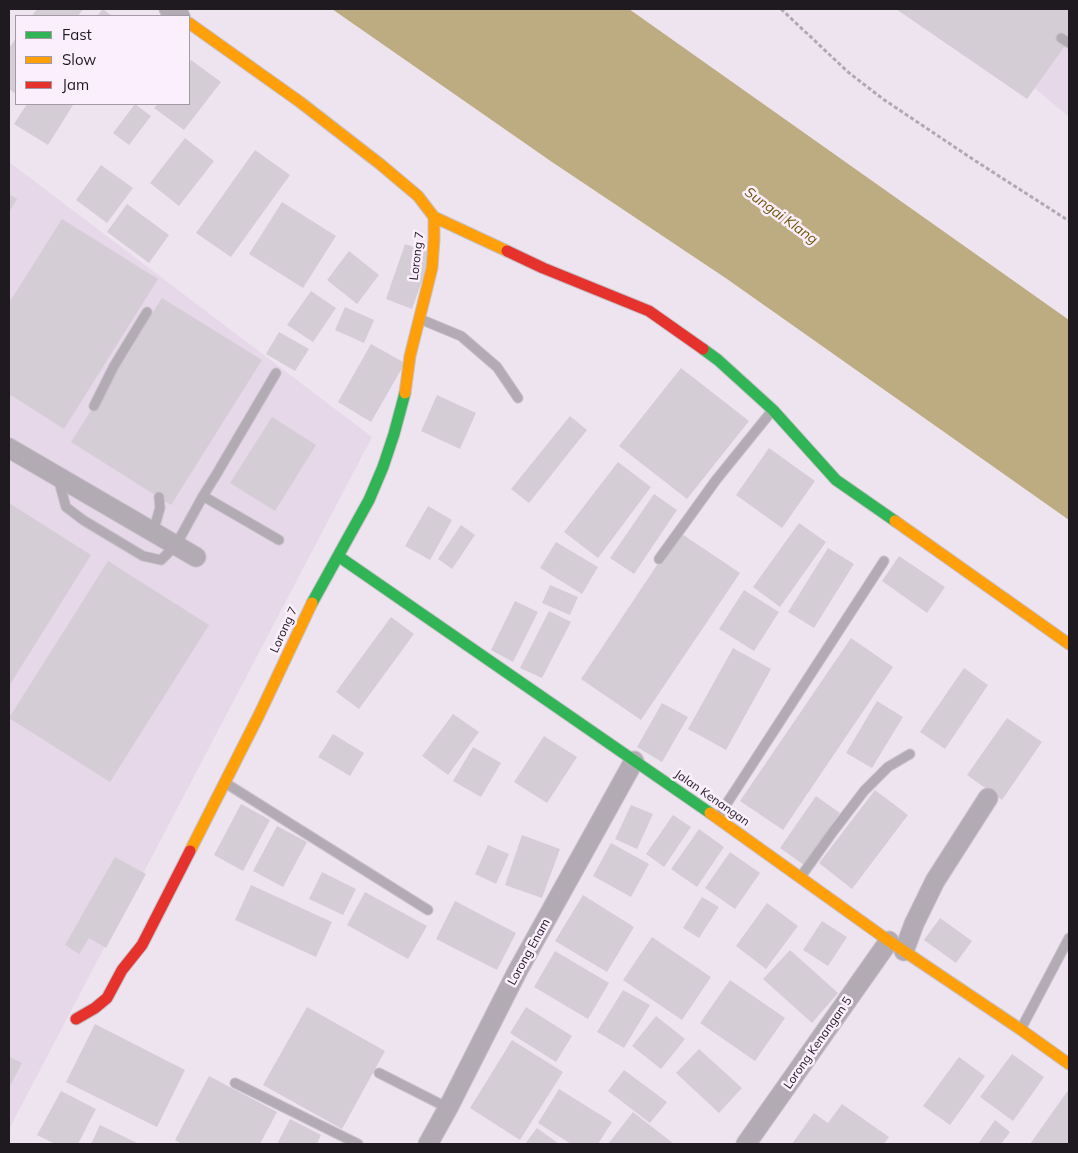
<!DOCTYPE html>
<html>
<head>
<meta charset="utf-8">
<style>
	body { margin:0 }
	#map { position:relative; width:1078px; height:1153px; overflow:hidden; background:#ede4ef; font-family:Mulish,sans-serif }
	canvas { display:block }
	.frame { position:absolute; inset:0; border:10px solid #1f1920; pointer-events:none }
	.legend { position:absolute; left:15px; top:15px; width:175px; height:90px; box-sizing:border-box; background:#fbeffe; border:1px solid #a399a5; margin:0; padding:6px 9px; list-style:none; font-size:15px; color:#1f1920 }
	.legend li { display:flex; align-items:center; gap:10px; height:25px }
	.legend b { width:25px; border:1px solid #a399a5 }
</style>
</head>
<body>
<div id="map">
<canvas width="1078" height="1153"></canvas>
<div class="frame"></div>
<ul class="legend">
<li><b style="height:6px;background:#30b455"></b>Fast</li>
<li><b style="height:6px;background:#ff9f0a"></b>Slow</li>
<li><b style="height:6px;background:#e5322d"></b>Jam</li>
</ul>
</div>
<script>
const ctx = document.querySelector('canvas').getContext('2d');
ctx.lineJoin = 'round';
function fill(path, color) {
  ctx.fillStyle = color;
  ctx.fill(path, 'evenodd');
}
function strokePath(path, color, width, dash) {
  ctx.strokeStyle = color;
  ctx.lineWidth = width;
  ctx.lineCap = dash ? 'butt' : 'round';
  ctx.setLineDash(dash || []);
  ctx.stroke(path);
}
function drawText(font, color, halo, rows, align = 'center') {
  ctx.font = font + ' Mulish,sans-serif';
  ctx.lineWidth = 5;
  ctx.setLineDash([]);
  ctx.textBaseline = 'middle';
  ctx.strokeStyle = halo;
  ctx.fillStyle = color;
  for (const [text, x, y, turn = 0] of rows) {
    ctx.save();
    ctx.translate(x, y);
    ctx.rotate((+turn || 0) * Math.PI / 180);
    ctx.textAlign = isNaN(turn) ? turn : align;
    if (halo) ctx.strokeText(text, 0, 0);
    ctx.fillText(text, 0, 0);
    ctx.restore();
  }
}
fill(new Path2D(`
	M919 9H1069V117L1032 86Z
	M9 162 372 437 9 1129Z`), '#e6d7e9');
fill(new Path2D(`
	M332 9H629L1069 320V520L727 279 552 162Z`), '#bdac82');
fill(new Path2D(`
	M37 9H83L78 16H32Z
	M103 9 112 16H97Z
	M896 9H1069V40L1027 99Z
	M16 38V94L9 89V48Z
	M191 60 221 82 184 130 154 108 158 104H189V63Z
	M27 104H71L73 105 48 145 14 124Z
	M135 104 151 116 129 145 113 133Z
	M185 138 214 161 179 206 150 183Z
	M255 150 290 175 231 257 196 233Z
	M101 165 133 188 107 223 76 200Z
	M9 194 17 199 9 212Z
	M282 202 336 236 303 288 249 254Z
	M127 204 169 235 149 263 107 232Z
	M62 219 158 279 64 429 9 394V303Z
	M405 244 432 253 412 309 386 299Z
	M349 251 379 275 357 304 327 280Z
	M311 291 336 308 313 342 287 325Z
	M162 298 262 360 171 505 71 442Z
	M345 307 374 320 364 343 335 330Z
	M279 332 309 349 295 371 266 354Z
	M371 344 405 363 371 422 338 402Z
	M681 368 749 421 687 499 619 446Z
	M437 395 476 413 460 449 421 431Z
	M570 416 587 430 529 503 511 489Z
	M272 417 316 445 275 511 230 483Z
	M769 448 815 481 782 528 736 495Z
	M618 462 651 487 598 558 564 532Z
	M654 494 677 510 634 574 610 558Z
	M9 503 91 555 9 686Z
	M428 506 452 520 430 560 405 546Z
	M799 523 826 542 780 607 753 587Z
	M461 525 475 535 452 569 438 559Z
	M679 532 740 573 641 720 581 679Z
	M556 542 598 567 582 594 540 568Z
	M828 548 854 564 814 628 788 612Z
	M899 556 945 587 927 613 882 581Z
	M108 561 209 625 110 782 9 718Z
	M550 585 578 597 570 615 542 603Z
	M744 590 779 612 754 651 719 629Z
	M515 601 538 612 513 662 491 650Z
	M549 611 571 622 542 678 520 668Z
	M391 617 414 634 359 709 336 692Z
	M851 638 893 667 783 830 740 801Z
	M733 648 771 669 726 750 688 729Z
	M964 668 988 685 945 749 920 732Z
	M877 701 903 717 872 768 846 753Z
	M662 703 688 717 662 762 637 747Z
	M453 714 479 732 448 775 422 756Z
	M1007 718 1042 742 1002 800 967 775Z
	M333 734 364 753 350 776 318 757Z
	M544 736 577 757 547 803 514 782Z
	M473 747 501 763 481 797 453 781Z
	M875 790 908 815 852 889 819 863Z
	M816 796 840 813 804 865 780 848Z
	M241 804 270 820 243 871 214 855Z
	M631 805 653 814 637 849 615 839Z
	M673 815 691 827 664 867 646 854Z
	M277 826 307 842 283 887 253 871Z
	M699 829 724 847 697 887 671 869Z
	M522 835 560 849 542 898 505 885Z
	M611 843 649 864 631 897 593 876Z
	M488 845 509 854 496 884 475 874Z
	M730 852 760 873 735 909 705 888Z
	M115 857 146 874 106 948 89 938 79 954 65 945Z
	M322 872 356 889 343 915 309 899Z
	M251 885 332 922 316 957 235 920Z
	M365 892 427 926 408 959 347 925Z
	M583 895 634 927 607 972 555 941Z
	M702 897 719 907 699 938 683 928Z
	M455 901 516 933 497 970 436 939Z
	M767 903 798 926 766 969 736 946Z
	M940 918 972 941 956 963 924 940Z
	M822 921 847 937 828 966 803 950Z
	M652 937 711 977 682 1020 623 980Z
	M790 950 838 993 812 1023 763 979Z
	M555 951 609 983 588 1019 534 987Z
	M730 980 785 1018 755 1061 700 1023Z
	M623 990 650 1005 624 1048 597 1032Z
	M307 1007 385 1051 342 1129 263 1085Z
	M526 1007 572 1036 556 1062 510 1033Z
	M656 1016 685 1039 661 1069 632 1046Z
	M95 1024 185 1070 157 1127 66 1082Z
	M512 1040 563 1072 520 1140 470 1108Z
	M699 1049 742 1088 719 1113 676 1073Z
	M1012 1054 1044 1077 1013 1121 980 1097Z
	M9 1057 22 1063 9 1088Z
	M959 1057 985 1076 950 1125 923 1106Z
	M624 1070 667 1102 650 1123 608 1091Z
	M209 1076 277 1112 260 1144H182L175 1140Z
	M559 1089 612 1122 598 1144H571L538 1123Z
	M1069 1089V1144H1030Z
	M61 1091 96 1109 78 1144H55L37 1135Z
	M842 1104 889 1137 884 1144H792L814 1113 828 1123Z
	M633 1112 674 1144H608Z
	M290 1119 321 1135 317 1144H277Z
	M995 1120 1010 1132 1001 1144H978Z
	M100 1125 139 1144H91Z
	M537 1128 559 1144H525Z`), '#d4cdd6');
const lane = new Path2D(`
	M1061 38 1069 43
	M420 319 461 336 497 367 518 398
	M94 406 114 366 147 312
	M58 478 66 507 83 520 143 556 161 560 176 545 203 496 216 475 276 373
	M203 496 279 540
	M153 532 160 508 159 497
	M659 559 716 480 771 412
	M227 784 428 910
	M718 817 884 561
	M802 875 832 833 864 791 888 767 910 754
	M1022 1027 1069 938
	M379 1073 448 1108
	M235 1083 358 1144`);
const street = new Path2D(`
	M169 9 180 16
	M9 448 196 557
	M904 951 914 924 935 881 988 798
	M428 1144 448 1108 517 972 634 761
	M746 1144 889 941`);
const fast = new Path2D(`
	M703 349 718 360 773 410 836 480 895 521
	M338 556 710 813
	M312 603 369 500 383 467 394 434 405 393`);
const slow = new Path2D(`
	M189 23 300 102 380 164 418 196 434 217 507 251
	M405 393 410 356 432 268 434 240V217
	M895 521 1069 644
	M710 813 889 941 1020 1029 1069 1064
	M190 851 259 715 312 603`);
const jam = new Path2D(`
	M507 251 543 268 649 311 703 349
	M76 1019 95 1008 107 998 122 970 142 945 190 851`);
strokePath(lane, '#c7c0c9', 11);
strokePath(street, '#c7c0c9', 21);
strokePath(fast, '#c7c0c9', 13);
strokePath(slow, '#c7c0c9', 13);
strokePath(jam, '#c7c0c9', 13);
strokePath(new Path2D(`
	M781 9 848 72 883 99 974 160 1069 221`), '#b1a9b2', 3, [4, 2.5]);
strokePath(lane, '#b2abb4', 9);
strokePath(street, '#b2abb4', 19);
strokePath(fast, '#30b455', 11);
strokePath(slow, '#ff9f0a', 11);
strokePath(jam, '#e5322d', 11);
drawText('12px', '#1f1920', '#fbeffe', [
	["Lorong 7",417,256,-83],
	["Lorong 7",284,630,-65],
	["Jalan Kenangan",712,798,35],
	["Lorong Enam",529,952,-61],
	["Lorong Kenangan 5",818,1043,-55]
]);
drawText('italic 14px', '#6b5500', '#fbeffe', [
	["Sungai Klang",781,216,36]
]);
</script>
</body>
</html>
